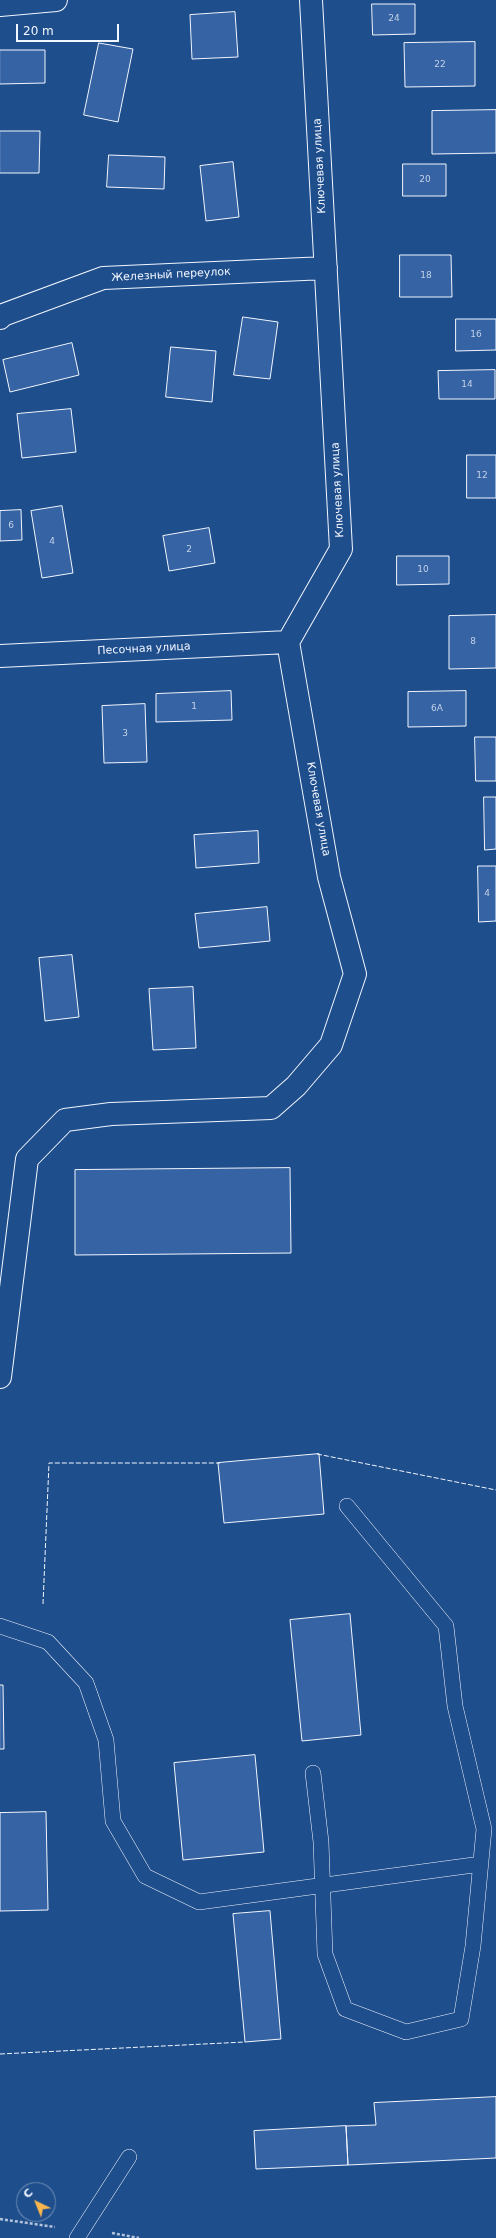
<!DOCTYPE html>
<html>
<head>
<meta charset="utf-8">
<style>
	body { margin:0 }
	#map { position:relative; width:496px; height:2238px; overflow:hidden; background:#1f4e8c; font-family:"DejaVu Sans",sans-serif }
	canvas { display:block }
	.north { position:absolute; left:16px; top:2182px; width:40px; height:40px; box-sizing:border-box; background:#1f4e8c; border:1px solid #7391ba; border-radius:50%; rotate:317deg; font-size:11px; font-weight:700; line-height:16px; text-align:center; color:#f2f6ff }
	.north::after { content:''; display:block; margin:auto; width:14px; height:18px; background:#ffb74d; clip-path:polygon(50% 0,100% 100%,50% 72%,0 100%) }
	.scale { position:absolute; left:16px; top:24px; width:103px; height:18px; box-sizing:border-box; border:2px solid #f2f6ff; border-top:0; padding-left:5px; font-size:12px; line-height:14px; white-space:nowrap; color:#f2f6ff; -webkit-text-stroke:3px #1f4e8c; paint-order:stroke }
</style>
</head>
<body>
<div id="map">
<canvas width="496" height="2238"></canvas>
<div class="north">С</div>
<div class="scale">20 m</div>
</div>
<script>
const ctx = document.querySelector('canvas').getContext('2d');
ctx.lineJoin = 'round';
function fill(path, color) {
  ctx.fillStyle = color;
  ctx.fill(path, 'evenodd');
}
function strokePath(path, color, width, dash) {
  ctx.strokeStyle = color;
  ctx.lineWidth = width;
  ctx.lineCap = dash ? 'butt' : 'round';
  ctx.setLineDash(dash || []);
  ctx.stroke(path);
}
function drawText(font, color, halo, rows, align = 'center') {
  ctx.font = font + ' "DejaVu Sans",sans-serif';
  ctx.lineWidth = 3;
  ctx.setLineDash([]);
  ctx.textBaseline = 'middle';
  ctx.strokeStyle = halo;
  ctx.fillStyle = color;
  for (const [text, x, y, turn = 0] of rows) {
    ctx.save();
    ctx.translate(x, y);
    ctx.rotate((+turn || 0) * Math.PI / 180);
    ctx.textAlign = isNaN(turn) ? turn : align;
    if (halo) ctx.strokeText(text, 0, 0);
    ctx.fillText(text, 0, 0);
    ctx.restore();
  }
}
const building = new Path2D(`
	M372 4H415V34L373 35Z
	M235 12 238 57 192 59 190 15Z
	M475 42V86L405 87 404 43Z
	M99 43 133 49 118 122 84 115Z
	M0 50H45V83L0 84Z
	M496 110V153L432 154V111Z
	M0 131H40L39 173H0Z
	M109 155 165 157 164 189 107 187Z
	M233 162 239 217 206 221 200 166Z
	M403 164H446V196H403Z
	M400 255H451L452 297H400Z
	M243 317 278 322 270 379 234 375Z
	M456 319H496V350L456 351Z
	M72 343 79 375 10 392 3 360Z
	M171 347 216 351 212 402 166 397Z
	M495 370V399H439L438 371Z
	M71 409 76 452 22 458 17 414Z
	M467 455H496V498H467Z
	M62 506 73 573 42 578 31 511Z
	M21 510 22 540 0 541V511Z
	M209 528 215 563 169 571 163 536Z
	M397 556H449V584L397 585Z
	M496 615V668L449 669V616Z
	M231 691 232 720 156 722V694Z
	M466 691V726L408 727V692Z
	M145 704 147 762 104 763 102 706Z
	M475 737H496V781H476Z
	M484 797H496V849L485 850Z
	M258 831 259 863 196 868 194 835Z
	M478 866H496V921L479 922Z
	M267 907 270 941 199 948 195 914Z
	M72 955 79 1017 45 1021 39 958Z
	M193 987 196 1048 153 1050 149 989Z
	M290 1168 291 1253 75 1255V1170Z
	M319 1454 324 1514 224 1523 218 1463Z
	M350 1614 361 1735 302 1741 290 1620Z
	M0 1685H3L4 1749H0Z
	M255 1755 264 1852 183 1860 174 1763Z
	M46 1812 48 1910 0 1911V1813Z
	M270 1911 281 2039 245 2042 233 1914Z
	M496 2097V2158L348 2165 346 2126 376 2125 374 2103Z
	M346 2126 348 2165 256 2169 254 2131Z`);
fill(building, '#3563a3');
strokePath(building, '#f2f6ff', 1);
const service = new Path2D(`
	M0 1626 48 1642 86 1683 106 1740 113 1821 145 1876 199 1902 481 1864
	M313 1773 321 1842 325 1954 345 2009 406 2032 461 2019 473 1946 484 1829 455 1706 446 1626 347 1506
	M77 2238 129 2157`);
const minor = new Path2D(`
	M0 5 56 0
	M0 318 3 315 103 278 326 268
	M0 656 288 642
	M0 1377 27 1159 65 1120 111 1114 271 1108 296 1086 331 1045 355 974 329 877 288 642 341 549 311 0`);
strokePath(service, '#f2f6ff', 16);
strokePath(minor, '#f2f6ff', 24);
strokePath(new Path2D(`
	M0 2219 55 2227
	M112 2233 139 2238`), '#b3c4dc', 2.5, [3, 2]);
strokePath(service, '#1f4e8c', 15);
strokePath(minor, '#1f4e8c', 22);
strokePath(new Path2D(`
	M317 1454 496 1490
	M43 1604 49 1463H220
	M0 2054 245 2042`), '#f2f6ff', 1, [5, 2]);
drawText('9px', '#c3d1e8', null, [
	["24",394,19],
	["22",440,65],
	["20",425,180],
	["18",426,276],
	["16",476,335],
	["14",467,385],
	["12",482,476],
	["6",11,526],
	["4",52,542],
	["2",189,550],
	["10",423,570],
	["8",473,642],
	["1",194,707],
	["6А",437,709],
	["3",125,734],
	["4",487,894]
]);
drawText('11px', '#f2f6ff', '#1f4e8c', [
	["Ключевая улица",320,166,-93],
	["Железный переулок",171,275,-3],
	["Ключевая улица",338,490,-93],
	["Песочная улица",144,649,-3],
	["Ключевая улица",318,809,80]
]);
</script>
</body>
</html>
